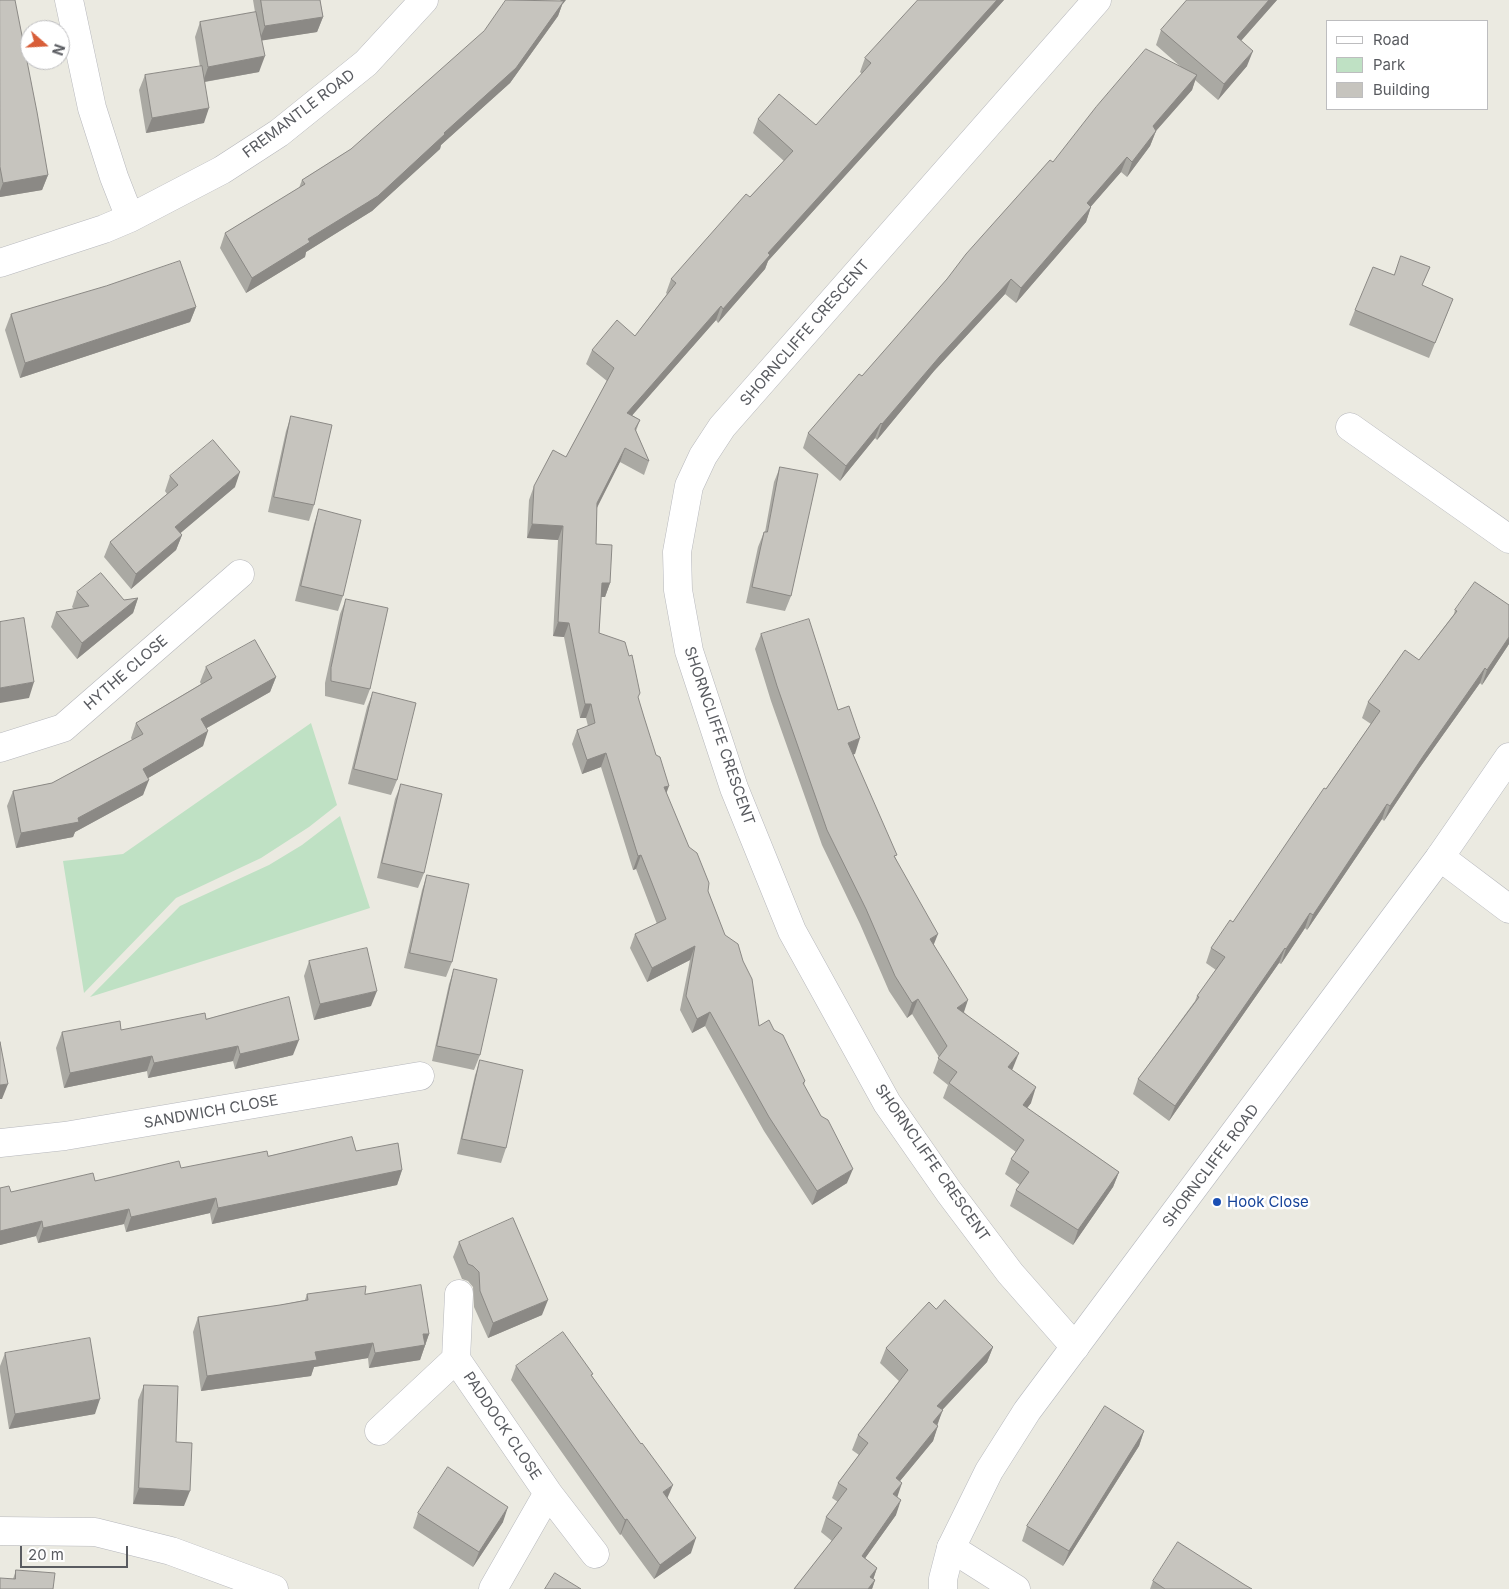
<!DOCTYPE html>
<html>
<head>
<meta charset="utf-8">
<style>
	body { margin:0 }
	#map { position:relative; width:1509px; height:1589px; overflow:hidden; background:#ebeae1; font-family:Inter,sans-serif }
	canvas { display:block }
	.legend { position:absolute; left:1326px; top:20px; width:162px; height:90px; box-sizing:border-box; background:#fff; border:1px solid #bdbdbf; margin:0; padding:6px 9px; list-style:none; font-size:15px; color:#595b60 }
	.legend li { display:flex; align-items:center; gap:10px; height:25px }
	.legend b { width:25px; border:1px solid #bdbdbf }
	.north { position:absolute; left:20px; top:20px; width:50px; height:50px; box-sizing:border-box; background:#fff; border:1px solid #bdbdbf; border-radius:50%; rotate:109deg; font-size:14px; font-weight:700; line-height:20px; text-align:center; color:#595b60 }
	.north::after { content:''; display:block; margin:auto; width:18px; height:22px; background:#d85e39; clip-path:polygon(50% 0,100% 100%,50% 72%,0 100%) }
	.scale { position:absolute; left:20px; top:1546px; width:108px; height:22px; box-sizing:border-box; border:2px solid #595b60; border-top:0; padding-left:6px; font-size:15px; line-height:18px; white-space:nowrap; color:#595b60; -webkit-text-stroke:4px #fff; paint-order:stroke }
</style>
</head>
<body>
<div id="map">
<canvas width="1509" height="1589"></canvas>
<ul class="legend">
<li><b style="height:6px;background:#fff"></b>Road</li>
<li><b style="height:14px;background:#bfe1c4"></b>Park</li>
<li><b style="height:14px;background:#c6c4be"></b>Building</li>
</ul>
<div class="north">N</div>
<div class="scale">20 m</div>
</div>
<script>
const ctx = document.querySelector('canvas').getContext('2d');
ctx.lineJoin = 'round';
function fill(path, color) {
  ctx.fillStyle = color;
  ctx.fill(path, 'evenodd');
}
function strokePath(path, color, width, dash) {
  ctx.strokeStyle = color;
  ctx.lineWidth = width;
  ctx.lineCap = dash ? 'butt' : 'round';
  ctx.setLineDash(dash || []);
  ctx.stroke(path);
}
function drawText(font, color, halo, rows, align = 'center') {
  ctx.font = font + ' Inter,sans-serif';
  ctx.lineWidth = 5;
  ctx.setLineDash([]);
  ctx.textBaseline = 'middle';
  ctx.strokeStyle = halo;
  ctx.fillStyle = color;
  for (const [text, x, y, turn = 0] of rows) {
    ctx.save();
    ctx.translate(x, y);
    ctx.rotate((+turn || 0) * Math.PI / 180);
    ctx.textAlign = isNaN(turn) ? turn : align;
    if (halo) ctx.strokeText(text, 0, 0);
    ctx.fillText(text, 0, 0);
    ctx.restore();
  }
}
fill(new Path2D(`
	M311 723 337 805 309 827 261 858 176 898 84 993 63 861 123 854Z
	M340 816 370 908 90 997 180 906 269 865 302 845Z`), '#bfe1c4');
const street = new Path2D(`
	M69 0 92 108 114 177 130 218
	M0 263 104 229 130 218 222 170 279 133 366 63 424 0
	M1350 427 1509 539
	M0 748 63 728 240 574
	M1440 857 1509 909
	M0 1143 65 1136 420 1076
	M1075 1347 1010 1273 949 1192 887 1103 792 931 734 788 689 651 678 590 677 552 689 486 703 456 722 427 1097 0
	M456 1359 548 1493 595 1554
	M379 1431 456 1359 459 1294
	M0 1531 95 1532 171 1551 274 1589
	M951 1548 1016 1589
	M493 1589 548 1493`);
const secondary = new Path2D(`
	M943 1589V1579L951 1548 989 1471 1027 1411 1440 857 1509 757`);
strokePath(street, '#b6b7bc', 29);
strokePath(secondary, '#b6b8be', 29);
strokePath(street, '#fff', 28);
strokePath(secondary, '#fff', 28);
fill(new Path2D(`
	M0 0 48 175 42 190 0 197Z
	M253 0H320L323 17 317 32 262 40 259 72 205 82 204 123 146 133 139 90 145 75 200 67 195 37 200 22 255 12Z
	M918 0H1004L768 261 765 269 718 323 716 320 632 415 640 420 636 431 649 461 644 475 620 462 597 508 596 544 610 583 605 597H601L599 633 638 698 666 794 708 891 759 1026 774 1030 805 1081 804 1085 847 1183 812 1205 764 1131 705 1026 692 1033 680 1010 690 960 647 982 630 948 635 934 657 924 636 869 633 870 601 767 582 774 572 744 577 730 588 726 586 718H580L564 637 553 636 558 540 527 538 529 500 534 486 566 457 607 381 586 364 592 350 635 336 667 294 666 293 671 279 784 161 753 133 758 119 816 125 862 74 860 72 865 58Z
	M1187 0H1277L1241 41 1247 66 1218 100 1195 80 1192 90 1156 131 1150 146 1127 177 1121 172 1091 206 1086 222 1016 303 1005 294 934 371 877 440 875 438 840 481 803 448 808 433 862 376 1053 162 1181 67 1156 45 1161 30Z
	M562 5 558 16 510 83 441 145 440 149 372 211 306 252 305 257 246 293 220 248 225 233 299 188 302 180 351 149Z
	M1394 275 1423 286 1453 299 1429 358 1349 325 1355 310Z
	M196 307 190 322 20 378 5 330 11 314Z
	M291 416 314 505 309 521 268 512 286 431Z
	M780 467 791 596 785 611 746 603 758 547 764 532H765L774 482Z
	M170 476 235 487 180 533 182 535 176 550 131 589 104 557 110 542 167 494 165 491Z
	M319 509 343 596 338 611 295 601 314 524Z
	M77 592 124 600 138 598 133 613 77 659 51 627 56 612 74 609 72 607Z
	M346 599 370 689 364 705 325 696V683L340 614Z
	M1455 610 1509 644 1482 685 1480 683 1418 770 1384 821 1382 819 1307 930 1305 928 1281 964 1279 963 1169 1121 1133 1094 1138 1079 1195 1001 1197 996 1216 970 1206 963 1211 948 1233 922 1371 724 1362 718 1368 702 1419 660 1454 614Z
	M761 634 838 710 855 754H853L896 859 964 1012 1013 1068 1012 1070 1031 1103 1027 1108 1119 1172 1113 1187 1073 1245 1010 1206 1016 1190 1020 1185 1005 1174 1011 1159 1016 1152 943 1098 948 1085 933 1073 939 1057 912 1014 907 1018 889 991 860 924 822 845 771 701 755 649Z
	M206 667 276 677 270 692 207 728 203 746 148 778 143 795 75 832 73 837 16 848 7 806 13 791 52 783 132 740 131 738 136 723 201 684 200 682Z
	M373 692 397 780 391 795 348 784 367 707Z
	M401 784 424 873 418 888 377 878 395 799Z
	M427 875 452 962 446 977 404 968 422 890Z
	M309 961 371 1006 314 1020 304 976Z
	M454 969 480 1055 474 1070 432 1061 449 984Z
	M206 1019 293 1055 235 1069 233 1061 148 1078 147 1071 64 1088 56 1048 62 1032 121 1030Z
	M480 1060 506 1148 501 1163 457 1154 475 1075Z
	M356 1151 402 1170 397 1185 212 1224 210 1213 126 1232 124 1224 38 1243 36 1236 0 1245V1188L11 1192 95 1181 181 1168 268 1156Z
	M459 1242 542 1315 488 1338 474 1307 473 1287 468 1281 462 1279 453 1257Z
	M307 1294H365L429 1334 420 1360 369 1368 368 1358 314 1367 311 1376 201 1391 193 1332 198 1317 280 1305 305 1300Z
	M936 1309 993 1347 987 1362 942 1410 933 1441 900 1481 897 1497 896 1515 865 1558 877 1568 873 1579 875 1580 872 1589H794L832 1541 821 1532 826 1517 838 1502 832 1498 838 1483 859 1455 852 1450 858 1435 899 1381 880 1363 886 1348Z
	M5 1353 95 1414 9 1429 0 1372V1366Z
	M516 1366 592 1376 668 1499 691 1553 654 1579 621 1534 620 1535 511 1380Z
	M144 1385 184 1506 133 1504 138 1400Z
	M1144 1431 1139 1446 1063 1566 1022 1541 1027 1526Z
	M418 1513 503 1522 473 1567 413 1528Z
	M16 1570 53 1589 13 1579Z
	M1153 1581 1252 1589H1150Z`), '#aaa9a3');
fill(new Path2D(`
	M561 0H566L562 5 558 16 510 83 441 145 440 149 372 211 306 252 305 257 246 293 252 278 308 239 444 133Z
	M997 0H1004L768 261 765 269 718 323 723 309 768 253Z
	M1269 0H1277L1231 52 1237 37Z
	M323 17 317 32 259 41 265 26Z
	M1253 51 1247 66 1218 100 1224 84Z
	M265 56 259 72 203 82 208 67Z
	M1197 75 1192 90 1147 141 1153 126Z
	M209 108 204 123 146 133 152 118Z
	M1156 131 1150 146 1127 177 1132 162Z
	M1127 157 1121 172 1081 218 1087 203Z
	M48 175 42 190 0 197V191L3 183Z
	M1091 207 1086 222 1016 303 1021 288Z
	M1011 279 1005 294 934 371 877 440 882 424 940 356Z
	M721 306 716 320 622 427 627 413Z
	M196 307 190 322 20 378 25 363Z
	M881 423 875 438 840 481 846 466Z
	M625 448 620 462 592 517 597 503Z
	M240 472 235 487 170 542 175 527Z
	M532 524 563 526 558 540 527 538Z
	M182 535 176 550 131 589 136 574Z
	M602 583H610L605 597H597Z
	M138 598 133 613 77 659 82 643Z
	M558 622 569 623 564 637 553 636Z
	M1509 637V644L1482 685 1487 670Z
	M1485 668 1480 683 1418 770 1384 821 1390 806 1424 755Z
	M276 677 270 692 196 734 201 719Z
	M34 682 29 698 0 703V688Z
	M585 704H591L586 718H580Z
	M208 731 203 746 138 784 143 769Z
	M860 738 855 754 842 758 848 743Z
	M606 753 601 767 582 774 587 760Z
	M149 780 143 795 75 832 73 837 16 848 21 833 78 818Z
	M669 786 664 800V787Z
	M1387 804 1382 819 1307 930 1313 915Z
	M641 855 636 869 633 870 638 856Z
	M1310 913 1305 928 1281 964 1286 949Z
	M938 934 932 949 930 939Z
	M695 946 690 960 647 982 652 968Z
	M1285 948 1279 963 1169 1121 1175 1106Z
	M377 991 371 1006 314 1020 320 1004Z
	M918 999 912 1014 907 1018 912 1003Z
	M968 1000 963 1015 957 1008Z
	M710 1012 705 1026 692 1033 697 1019Z
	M299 1040 293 1055 235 1069 240 1054Z
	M238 1046 233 1061 148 1078 154 1063Z
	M1019 1053 1013 1068 1003 1082 1008 1067Z
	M152 1056 147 1071 64 1088 70 1073Z
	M8 1084 2 1099H0V1085Z
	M1036 1087 1031 1103 1018 1120 1023 1105Z
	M853 1169 847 1183 812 1205 817 1191Z
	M402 1170 397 1185 212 1224 218 1208Z
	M1119 1172 1113 1187 1073 1245 1078 1230Z
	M216 1198 210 1213 126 1232 131 1217Z
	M129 1209 124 1224 38 1243 43 1228Z
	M42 1221 36 1236 0 1245V1231Z
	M548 1300 542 1315 488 1338 493 1323Z
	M423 1334H429L420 1360 369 1368 375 1353Z
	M373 1343 368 1358 314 1367 311 1376 201 1391 207 1376 315 1352Z
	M993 1347 987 1362 932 1421 937 1406Z
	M100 1399 95 1414 9 1429 15 1414Z
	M943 1410 937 1425 933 1422Z
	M938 1426 933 1441 890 1493 896 1478Z
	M1144 1431 1139 1446 1063 1566 1069 1551Z
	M902 1483 897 1498 893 1494Z
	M673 1485 667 1499 663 1492Z
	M139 1488 190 1491 184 1506 133 1504Z
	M901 1500 896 1515 856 1571 862 1556Z
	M508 1507 503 1522 473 1567 479 1552Z
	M627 1519 621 1534 620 1535 625 1520Z
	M696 1538 691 1553 654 1579 660 1565Z
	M877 1568 872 1583 870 1577Z
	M875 1580 872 1589H868Z`), '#8b8985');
const building = new Path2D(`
	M0 0H15L37 112 48 175 3 183 0 167Z
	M261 0H320L323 17 265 26Z
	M506 0 564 1 516 68 444 133 445 134 378 196 308 239 310 242 252 278 225 233 305 184 302 180 351 149 484 31Z
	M918 0H997L768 253 770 255 723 309 721 306 627 413 640 420 635 429 649 461 625 448 597 503 596 544 612 545 610 583H602L599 633 625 642 629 656 632 655 640 693 638 697 644 717 656 755 660 757 669 786 664 787 689 847 697 853 709 883 708 891 725 935 738 944 743 961 752 979 759 1026 769 1020 774 1030 783 1035 805 1081 803 1083 821 1116 828 1120 853 1169 817 1191 769 1117 710 1012 697 1019 686 996 695 946 652 968 635 934 666 919 641 855 638 856 606 753 587 760 577 730 595 723 591 704H585L569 623 558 622 563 526 532 524 534 486 553 450 566 457 614 368 592 350 617 320 635 336 676 283 671 279 746 194 750 197 793 151 758 119 779 94 816 125 871 63 865 58Z
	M1187 0H1269L1237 37 1253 51 1224 84 1161 30Z
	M256 12 265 56 208 67 200 22Z
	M1146 49 1197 75 1153 126 1156 131 1132 162 1127 157 1087 203 1091 207 1021 288 1011 279 940 356 882 424 881 423 846 466 808 433 859 374 862 376 947 279 966 254 1050 160 1053 162 1096 107Z
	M202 66 209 108 152 118 145 75Z
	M1401 256 1430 267 1422 285 1453 299 1435 343 1355 310 1373 267 1394 275Z
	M180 261 196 307 25 363 11 314 106 286Z
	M291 416 332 425 314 505 274 497Z
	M213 440 240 472 175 527 182 535 136 574 110 542 178 485 170 476Z
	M780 467 818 474 791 596 752 587 764 532H767Z
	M319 509 361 520 343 596 301 586Z
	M101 573 124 600 138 598 82 643 56 612 89 606 77 592Z
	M1475 582 1509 605V637L1487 670 1485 668 1424 755 1390 806 1387 804 1313 915 1310 913 1286 949 1285 948 1175 1106 1138 1079 1199 997 1197 996 1225 957 1211 948 1230 920 1233 922 1324 788 1326 789 1380 711 1368 702 1405 650 1419 660 1457 611 1455 610Z
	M346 599 388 608 370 689 331 681V668Z
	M24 618 34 682 0 688V622Z
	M809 619 838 710 849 706 860 738 848 743 897 855 894 856 938 934 930 939 968 1000 957 1008 1019 1053 1008 1067 1036 1087 1023 1105 1119 1172 1078 1230 1016 1190 1029 1172 1011 1159 1024 1140 949 1083 957 1072 938 1058 947 1046 918 999 912 1003 895 976 866 909 827 830 777 686 761 634Z
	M255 640 276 677 201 719 208 731 143 769 149 780 78 818 79 822 21 833 13 791 52 783 143 734 136 723 212 678 206 667Z
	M373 692 416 703 397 780 354 769Z
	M401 784 442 794 424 873 382 863Z
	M427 875 469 884 452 962 410 953Z
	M367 948 377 991 320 1004 309 961Z
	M454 969 497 979 480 1055 437 1046Z
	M289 997 299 1040 240 1054 238 1046 154 1063 152 1056 70 1073 62 1032 120 1021 121 1030 205 1013 206 1019Z
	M0 1042 8 1084 0 1085Z
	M480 1060 523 1070 506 1148 462 1139Z
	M352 1137 356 1151 398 1143 402 1170 218 1208 216 1198 131 1217 129 1209 43 1228 42 1221 0 1231V1188L9 1186 11 1192 93 1173 95 1181 179 1161 181 1168 267 1151 268 1156Z
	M513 1218 548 1300 493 1323 480 1291 479 1272 473 1266 468 1264 459 1242Z
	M421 1285 429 1334H423L425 1345 375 1353 373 1343 315 1352 317 1360 207 1376 198 1317 280 1305 308 1300 307 1294 366 1286 365 1294Z
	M945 1300 993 1347 937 1406 943 1410 933 1422 938 1426 896 1478 902 1483 893 1494 901 1500 862 1556 877 1568 870 1577 875 1580 868 1589H794L842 1528 826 1517 847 1489 838 1483 868 1443 858 1435 908 1370 886 1348 929 1302 936 1309Z
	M563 1332 593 1374 591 1375 641 1444 642 1443 673 1485 663 1492 696 1538 660 1565 627 1519 625 1520 516 1366Z
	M90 1338 100 1399 15 1414 5 1353Z
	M144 1385 178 1386 176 1442 192 1443 190 1491 139 1488Z
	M1105 1406 1144 1431 1069 1551 1027 1526Z
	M448 1467 508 1507 479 1552 418 1513Z
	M1178 1542 1245 1585 1252 1589H1165L1153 1581Z
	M16 1570 55 1573 53 1589H0V1578L15 1579Z
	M555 1573 581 1589H545Z`);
fill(building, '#c6c4be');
strokePath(building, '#8b8985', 1);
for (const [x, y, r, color] of [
	[1217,1202,5,"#1a4fb4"]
]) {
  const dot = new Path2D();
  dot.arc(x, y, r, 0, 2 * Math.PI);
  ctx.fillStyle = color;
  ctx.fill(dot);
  strokePath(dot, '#fff', 2);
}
drawText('15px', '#595b60', '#fff', [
	["FREMANTLE ROAD",299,114,-37],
	["SHORNCLIFFE CRESCENT",805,333,-49],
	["HYTHE CLOSE",126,673,-41],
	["SHORNCLIFFE CRESCENT",719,736,71],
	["SANDWICH CLOSE",211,1112,-10],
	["SHORNCLIFFE CRESCENT",932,1163,55],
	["SHORNCLIFFE ROAD",1211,1166,-53],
	["PADDOCK CLOSE",502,1426,56]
]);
drawText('15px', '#164399', '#fff', [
	["Hook Close",1227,1202]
], 'left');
</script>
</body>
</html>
